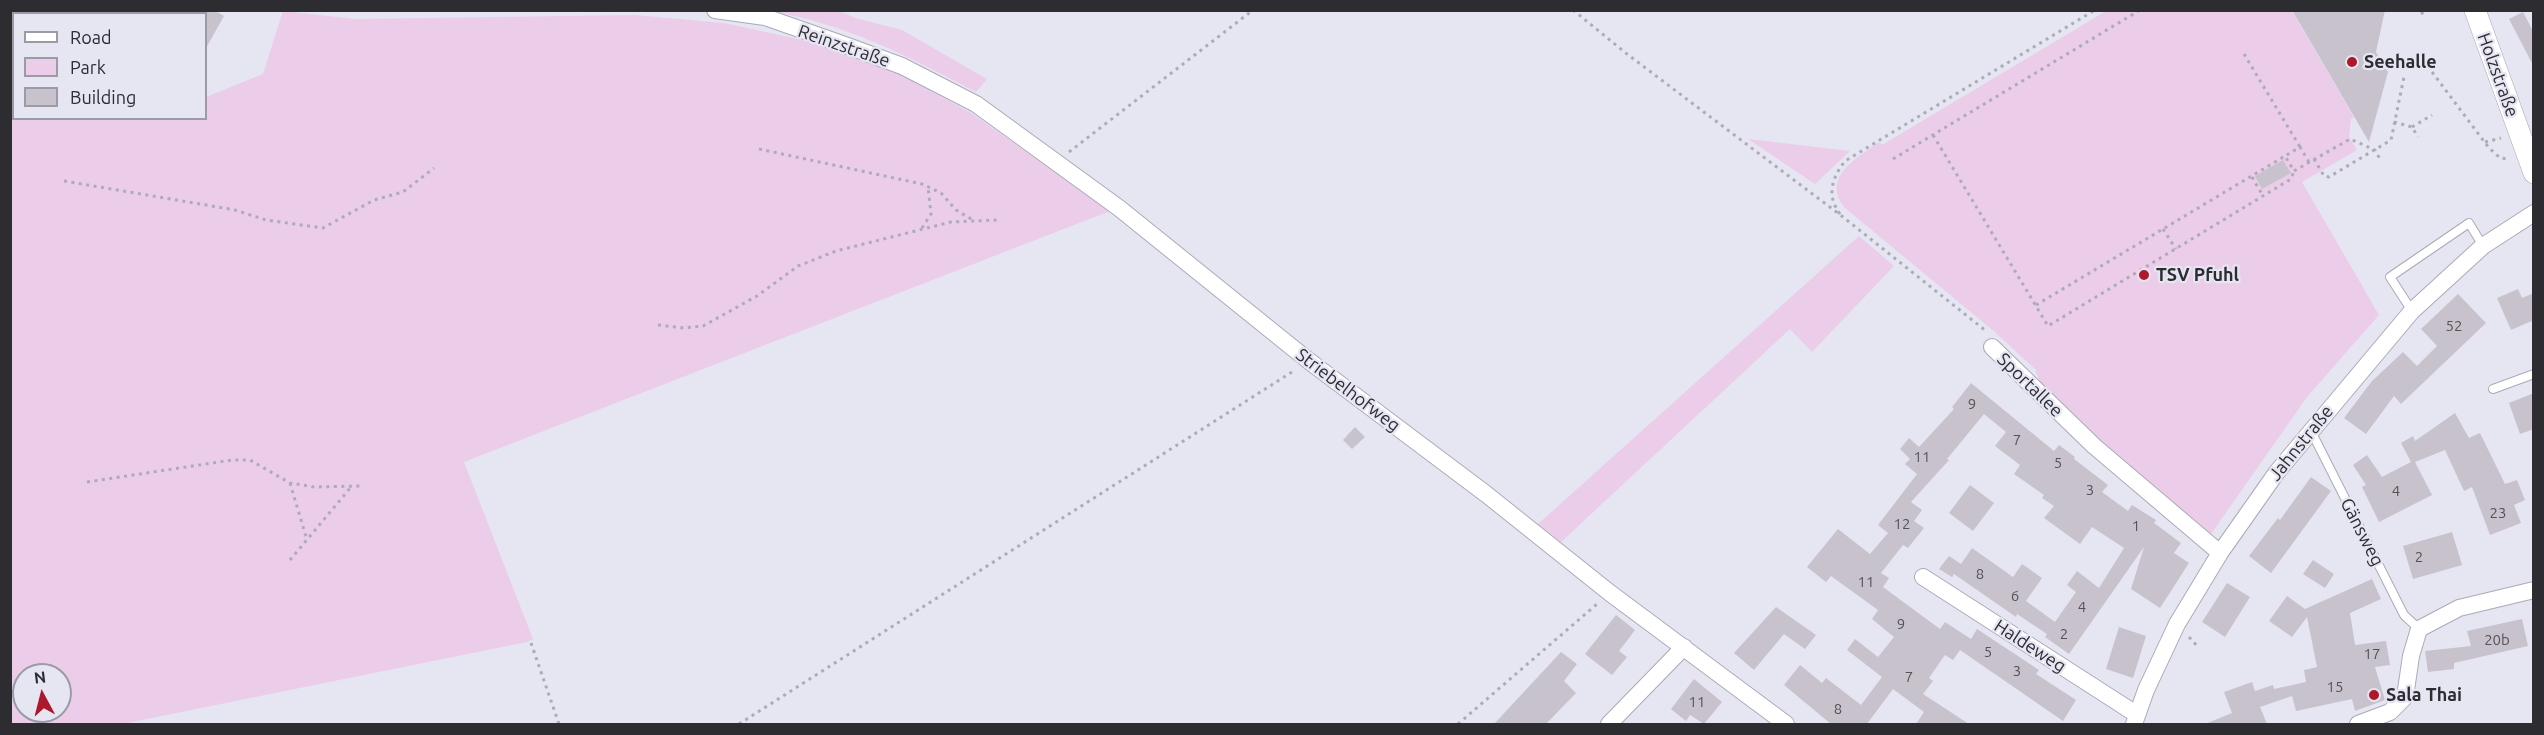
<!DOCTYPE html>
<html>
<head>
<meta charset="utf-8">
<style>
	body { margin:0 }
	#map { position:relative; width:2544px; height:735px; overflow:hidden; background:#e6e5f2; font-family:Ubuntu,sans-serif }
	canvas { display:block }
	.frame { position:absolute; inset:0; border:12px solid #2d2c31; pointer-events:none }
	.legend { position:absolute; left:12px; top:12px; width:195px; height:108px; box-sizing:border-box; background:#e6e5f2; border:2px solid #9c9ba5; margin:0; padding:8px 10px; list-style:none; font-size:18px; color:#2d2c31 }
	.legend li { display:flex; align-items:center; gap:12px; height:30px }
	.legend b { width:30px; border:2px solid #9c9ba5 }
	.north { position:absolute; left:12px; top:663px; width:60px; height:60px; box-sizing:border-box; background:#e6e5f2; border:2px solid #9c9ba5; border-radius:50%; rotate:353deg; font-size:16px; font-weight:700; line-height:24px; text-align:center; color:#2d2c31 }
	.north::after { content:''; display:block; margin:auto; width:21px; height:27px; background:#ad182c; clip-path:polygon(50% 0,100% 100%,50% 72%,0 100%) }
</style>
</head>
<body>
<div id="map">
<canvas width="2544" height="735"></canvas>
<div class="frame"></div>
<ul class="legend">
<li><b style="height:8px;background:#fff"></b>Road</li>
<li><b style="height:16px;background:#ebcdea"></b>Park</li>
<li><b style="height:16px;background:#c8c2cd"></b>Building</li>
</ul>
<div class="north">N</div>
</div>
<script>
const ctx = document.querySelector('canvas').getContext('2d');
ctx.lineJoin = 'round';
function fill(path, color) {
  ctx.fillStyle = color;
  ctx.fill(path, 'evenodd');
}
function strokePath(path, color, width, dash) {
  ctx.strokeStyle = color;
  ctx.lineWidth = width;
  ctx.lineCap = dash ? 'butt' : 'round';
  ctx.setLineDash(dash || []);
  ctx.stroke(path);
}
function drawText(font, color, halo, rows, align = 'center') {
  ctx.font = font + ' Ubuntu,sans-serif';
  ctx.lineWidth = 4.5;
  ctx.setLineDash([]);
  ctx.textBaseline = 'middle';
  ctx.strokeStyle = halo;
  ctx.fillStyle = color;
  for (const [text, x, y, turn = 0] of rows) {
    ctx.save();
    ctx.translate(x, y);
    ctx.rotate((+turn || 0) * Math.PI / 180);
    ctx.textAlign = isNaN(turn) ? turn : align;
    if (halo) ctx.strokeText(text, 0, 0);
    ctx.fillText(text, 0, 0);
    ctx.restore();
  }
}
fill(new Path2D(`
	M283 11 355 19 635 15 724 23 812 42 901 75 971 113 1110 211 464 462 533 639 527 642 122 724H11L10 53 14 54V118H206V97L263 74ZM24 675H60V711H24Z
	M768 11H840L855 18 902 30 987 79 976 92C910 57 842 22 768 11Z
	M2106 11H2292L2354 117 2351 119 2349 137 2357 150 2302 182 2379 315 2307 397 2211 534 2104 446 2043 391 2035 369 1996 333 1845 208C1820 177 1857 158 1879 142L1882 145Z
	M1748 139 1850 151 1815 184Z
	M1859 236 1894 266 1812 352 1790 329 1561 542 1538 524Z`), '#ebcdea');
fill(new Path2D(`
	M206 10H214L224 16 206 48Z
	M2292 10H2385L2376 52 2388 72 2369 142Z
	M2523 12 2534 33V67L2509 19Z
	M2283 160 2291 173 2262 189 2255 176Z
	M2518 289 2522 298 2534 293V320L2511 330 2497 298Z
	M2458 294 2486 323 2401 404 2394 396 2366 434 2344 418 2372 381 2403 352 2417 366 2437 346 2421 329Z
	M1971 383 2054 451 2059 445 2075 457 2074 459 2108 485 2102 492 2128 511 2132 505 2156 520 2154 523 2181 543 2174 553 2189 563 2160 608 2131 589 2144 547 2069 654 2045 637 2047 634 2017 614 2016 617 1954 574 1952 577 1939 569 1949 556 1961 564 1972 548 2013 577 2022 564 2042 578 2026 601 2055 622 2076 592 2067 585 2077 571 2099 588 2124 548 2092 527 2080 544 2044 518 2054 506 2042 498 2044 495 2014 474 2020 465 1995 446 2006 432 1984 414 1947 459 1949 460 1911 502 1922 510 1914 521 1924 528 1908 548 1903 545 1881 573 1889 578 1883 587 1940 629 1945 622 1971 639 1977 629 2039 670 2036 674 2076 700 2063 721 1960 650 1953 660 1945 655 1929 678 1933 681 1923 694 1969 724H1916L1924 712 1893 689 1867 724H1831L1784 685 1800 665 1822 683 1826 678 1861 705 1882 677 1847 650 1855 639 1878 657 1894 637 1872 619 1878 610 1831 576 1826 582 1807 567 1838 529 1870 554 1888 533 1878 525 1917 474 1905 464 1910 459 1900 449 1909 438 1919 447 1954 409 1952 407Z
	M2534 393V429L2520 434 2509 403Z
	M2455 413 2469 438 2480 433 2505 484 2517 480 2525 500 2514 505 2521 523 2490 535 2472 487 2464 491 2445 450 2415 462 2432 495 2379 522 2362 487 2366 485 2353 465 2367 455 2382 477 2411 462 2401 443 2413 436 2415 441Z
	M1355 427 1365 437 1352 449 1343 440Z
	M2311 477 2331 491 2271 573 2249 556 2278 518 2280 520Z
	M1970 485 1994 503 1973 531 1949 513Z
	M2452 532 2462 565 2413 579 2403 546Z
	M2313 560 2334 574 2325 588 2303 574Z
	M2372 579 2381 599 2350 613 2355 645 2386 641 2390 665 2375 667 2385 700 2355 711 2352 699 2296 711 2292 696 2260 707 2267 724H2205L2232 713 2224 692 2252 682 2255 691 2273 685 2274 689 2306 682 2304 670 2317 667 2307 617 2292 637 2269 621 2287 596 2305 609Z
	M2227 583 2250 597 2225 637 2202 622Z
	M1776 607 1816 635 1805 649 1784 634 1754 670 1734 653Z
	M1616 615 1635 630 1619 651 1627 657 1612 675 1585 654Z
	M2522 619 2528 646 2454 663V669L2428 672 2425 651 2471 646 2467 631Z
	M2119 627 2146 636 2133 678 2106 669Z
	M1561 652 1577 664 1564 681 1576 693 1546 724H1494Z
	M1694 679 1722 702 1704 724 1690 715 1686 721 1671 709Z`), '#c8c2cd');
const service = new Path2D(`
	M2412 311 2390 277 2469 223 2483 246
	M2493 389 2534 374
	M2311 431 2404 615 2419 629`);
const minor = new Path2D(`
	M715 10 765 17 845 45 902 66 976 104 1119 208 1309 361 1486 494 1610 593 1786 724
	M1992 347 2094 446 2220 553
	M1923 577 2136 714
	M1609 724 1684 647
	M2134 724 2146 690 2177 624 2220 553 2277 472 2412 311 2483 246 2534 213
	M2358 724 2390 712 2405 697 2411 656 2419 629 2459 608 2534 590`);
const tertiary = new Path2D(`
	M2475 10 2534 173`);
strokePath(service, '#abaab6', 10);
strokePath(minor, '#abaab6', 18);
strokePath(tertiary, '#abaab6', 22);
strokePath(new Path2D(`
	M1573 10 1627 54 1843 217 1986 331
	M2421 14 2426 10
	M2244 54 2300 147
	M2432 72 2489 148 2500 158 2508 159
	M2394 122 2412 127 2418 137
	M2412 127 2432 115
	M1933 135 2048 326 2291 179 2294 171
	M2485 142 2501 138
	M759 149 922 184 941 193 956 210 973 220
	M1069 152 1253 10
	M1893 159 2140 10
	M2314 159 2324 176 2329 177 2391 140 2404 77
	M2309 162 2300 147 2285 156 2294 171 2350 139 2375 150 2380 159
	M2252 177 2263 196
	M64 181 235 210 266 220 323 228 374 200 403 192 434 168
	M1840 214C1826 195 1832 178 1845 161L2095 10
	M922 228 931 214 928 187
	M2163 229 2176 249
	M2533 242H2534
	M2036 305 2285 156
	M658 325 684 328 703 326 757 296 798 266 836 251 951 222 997 220
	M87 482 232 460H250L290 483 314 487 360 486
	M290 483 307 540
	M290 560 351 487
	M2189 637 2199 648
	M531 643 559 724
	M739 724 1295 370
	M1458 724 1597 604`), '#adacb6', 3, [3, 4.5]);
strokePath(service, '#fff', 8);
strokePath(minor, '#fff', 16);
strokePath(tertiary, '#fff', 21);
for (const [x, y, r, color] of [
	[2352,62,6,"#ad182c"],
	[2144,275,6,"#ad182c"],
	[2374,695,6,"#ad182c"]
]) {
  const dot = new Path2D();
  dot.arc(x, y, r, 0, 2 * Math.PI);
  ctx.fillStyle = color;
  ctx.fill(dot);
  strokePath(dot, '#e6e5f2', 2);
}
drawText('15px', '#545258', null, [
	["52",2454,326],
	["9",1972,404],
	["7",2017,440],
	["11",1922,457],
	["5",2058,463],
	["3",2090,490],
	["4",2396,491],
	["23",2498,513],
	["12",1902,524],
	["1",2136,526],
	["2",2419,557],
	["8",1980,574],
	["11",1866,582],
	["6",2015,596],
	["4",2082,607],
	["9",1901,624],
	["2",2064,634],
	["20b",2497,640],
	["5",1988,652],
	["17",2372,654],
	["3",2017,671],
	["7",1909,677],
	["15",2335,687],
	["11",1697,702],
	["8",1838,709]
]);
drawText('18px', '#2d2c31', '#e6e5f2', [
	["Reinzstraße",844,46,19],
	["Holzstraße",2498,75,70],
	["Sportallee",2030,385,44],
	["Striebelhofweg",1348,390,37],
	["Jahnstraße",2301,443,-51],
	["Gänsweg",2362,532,63],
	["Haldeweg",2030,646,33]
]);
drawText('bold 18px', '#2d2c31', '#e6e5f2', [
	["Seehalle",2364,62],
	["TSV Pfuhl",2156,275],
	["Sala Thai",2386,695]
], 'left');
</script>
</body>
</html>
